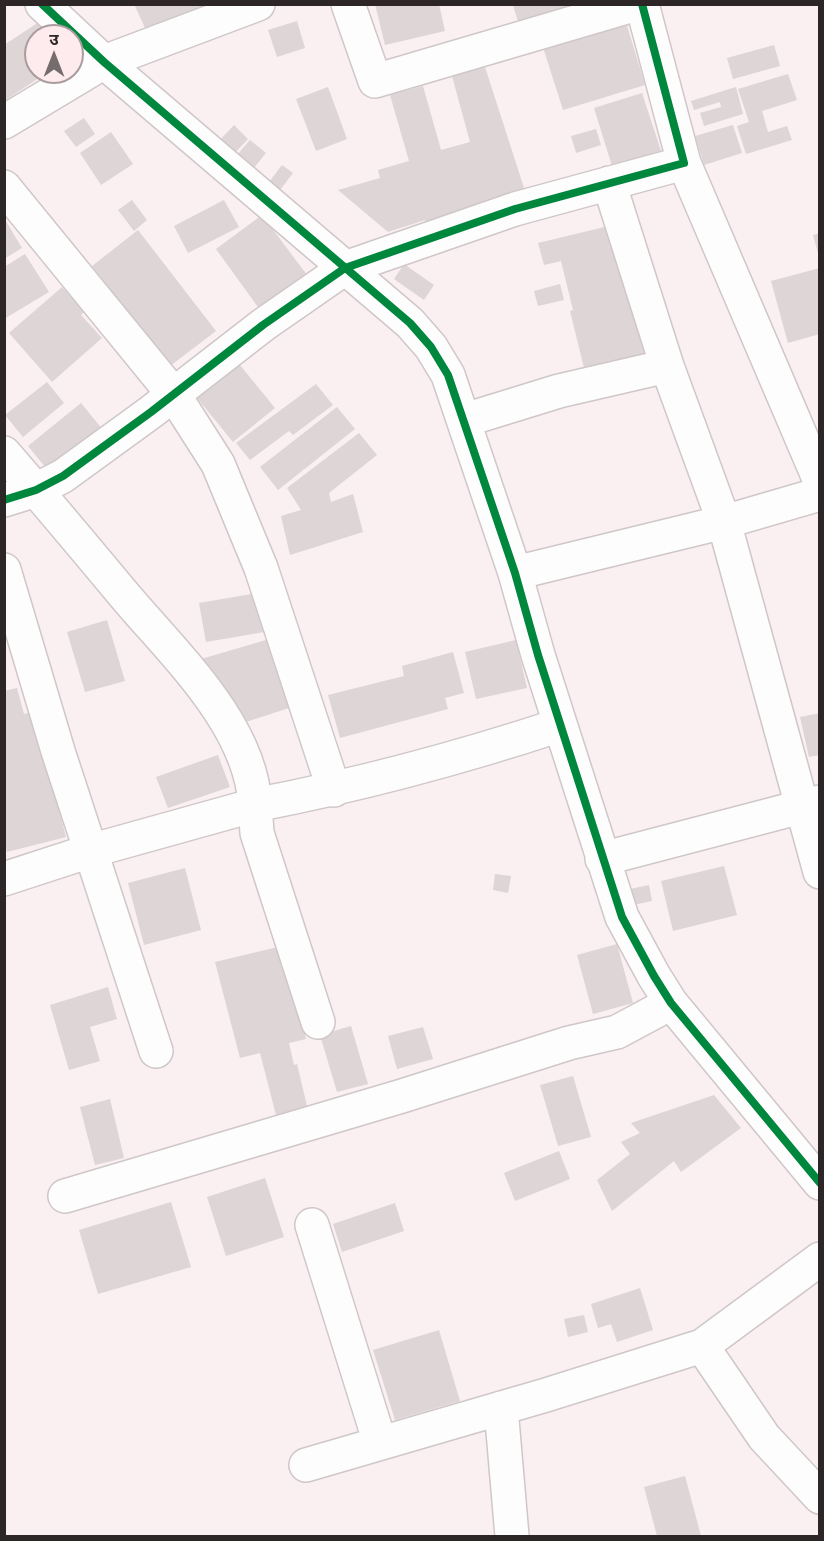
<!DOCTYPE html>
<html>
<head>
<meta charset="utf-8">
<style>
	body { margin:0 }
	#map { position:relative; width:824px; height:1541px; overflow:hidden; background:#faeff1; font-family:Literata,"Noto Sans Devanagari",serif }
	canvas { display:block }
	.frame { position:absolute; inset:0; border:6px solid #2d2627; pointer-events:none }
	.north { position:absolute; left:24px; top:24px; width:60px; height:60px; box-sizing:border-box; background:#feebee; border:2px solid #aa9c9e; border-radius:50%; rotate:0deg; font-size:16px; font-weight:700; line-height:24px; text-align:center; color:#2d2627 }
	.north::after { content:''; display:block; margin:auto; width:21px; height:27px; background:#756c6e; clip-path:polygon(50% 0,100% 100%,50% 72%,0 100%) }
</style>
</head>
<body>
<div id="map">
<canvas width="824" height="1541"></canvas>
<div class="frame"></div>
<div class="north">उ</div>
</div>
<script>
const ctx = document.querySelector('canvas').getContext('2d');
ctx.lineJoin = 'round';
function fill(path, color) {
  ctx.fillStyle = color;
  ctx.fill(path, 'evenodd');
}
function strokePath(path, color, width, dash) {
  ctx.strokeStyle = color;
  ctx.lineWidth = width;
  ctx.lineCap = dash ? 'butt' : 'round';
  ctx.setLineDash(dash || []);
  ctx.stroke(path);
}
fill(new Path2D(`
	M134 4H208L213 14 152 43Z
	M375 4H439L445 31 385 45Z
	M513 5H598L520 28Z
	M625 19 645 85 563 110 542 44Z
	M42 20 53 36H36V72H48L4 101V45Z
	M297 21 305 48 277 57 268 30Z
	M774 45 780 66 733 79 727 58Z
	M485 67 526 194 426 223 425 220 388 232 338 190 380 178 378 170 409 161 390 95 423 86 441 150 470 142 452 76Z
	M788 74 797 100 762 111 768 132 787 126 792 140 746 154 737 126 749 122 738 89Z
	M328 87 347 139 316 151 296 99Z
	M736 87 743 114 704 126 700 113 721 107 720 102 694 110 691 101Z
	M642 93 661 151 612 166 594 108Z
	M84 118 95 134 76 147 64 131Z
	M234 125 248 139 231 157 217 143Z
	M733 125 742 153 704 165 695 136Z
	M596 129 601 145 576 153 571 136Z
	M111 132 133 164 101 185 80 153Z
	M250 140 266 153 253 169 237 155Z
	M282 165 293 173 277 194 266 186Z
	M132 200 147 220 134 231 118 210Z
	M224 200 239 227 188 253 174 226Z
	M262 215 310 279 263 314 216 249Z
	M4 218 22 248 4 259Z
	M617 224 655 363 587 380 570 311 573 310 561 261 544 265 538 243Z
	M138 230 216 331 170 366 92 266Z
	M820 233V257H819L813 235Z
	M25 254 49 292 4 319V267Z
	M404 264 434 285 424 300 394 279Z
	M820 268V334L788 343 771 281Z
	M560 284 564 300 538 306 534 291Z
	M62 287 84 312 81 315 102 338 52 382 9 333Z
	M235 359 275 408 233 442 193 393Z
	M47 382 64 403 23 437 5 415Z
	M316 384 333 405 293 435 289 431 250 460 236 443Z
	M81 403 103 430 50 473 28 446Z
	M337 407 355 429 278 490 260 467Z
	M359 433 377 455 329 493 331 502 353 494 363 532 290 555 281 516 301 510 287 488Z
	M263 592 270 631 206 642 199 603Z
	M107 620 125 681 85 692 67 632Z
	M273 638 295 706 246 722 201 659Z
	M516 640 527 688 476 699 465 652Z
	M453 652 464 693 445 698 448 709 340 738 328 695 404 676 402 666Z
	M17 688 24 714 33 712 66 837 7 852 4 841V691Z
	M820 713V755L809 757 800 717Z
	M218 755 230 787 168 808 156 777Z
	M724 866 737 915 673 931 661 881Z
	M185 868 201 930 144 945 128 883Z
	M495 874 511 876 508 893 493 890Z
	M649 885 652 901 633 905 630 889Z
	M617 944 633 1003 593 1014 577 955Z
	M282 946 306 1039 289 1043 294 1065 297 1064 307 1106 276 1115 260 1053 240 1058 215 962Z
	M108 987 117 1019 90 1027 100 1061 69 1070 50 1005Z
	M351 1026 368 1084 337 1092 320 1035Z
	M423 1027 433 1059 397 1069 388 1036Z
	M573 1076 591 1137 558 1146 540 1085Z
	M714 1095 741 1128 681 1172 674 1161 612 1211 597 1180 630 1154 621 1142 640 1133 631 1123Z
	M110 1099 124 1158 95 1165 80 1107Z
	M559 1151 570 1179 515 1201 504 1173Z
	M265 1178 284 1237 226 1256 207 1197Z
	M171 1202 191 1267 98 1294 79 1230Z
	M395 1203 404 1231 342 1252 333 1224Z
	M640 1288 653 1330 617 1342 611 1324 598 1328 591 1304Z
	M584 1315 588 1332 568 1337 564 1319Z
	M439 1330 460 1401 395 1420 373 1350Z
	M685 1476 701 1536H657L644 1487Z`), '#ddd5d6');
const minor = new Path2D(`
	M42 4 104 62 410 323 431 347 448 375 515 573 538 655 622 917 654 976 671 1003 820 1183
	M348 4 375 81 637 4
	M4 122 104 62 258 4
	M684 163 820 481
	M609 183 667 366 724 522 820 872
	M4 187 174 395 218 464 261 568 334 790
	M465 420 559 391 667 366
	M4 453C45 500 85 548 125 596 174 654 251 725 255 805 359 785 460 758 560 725
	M4 500 36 490 63 476 151 412 263 325 345 268 515 209 684 163 642 4
	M4 570 58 751 156 1051
	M515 573 724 522 820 494
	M602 859 820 802
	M4 879 90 851 255 805 257 833 318 1022
	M65 1196 402 1096 569 1043 617 1032 671 1003
	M312 1225 380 1443
	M702 1346 764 1437 820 1497
	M501 1408 512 1536
	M306 1465 546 1395 702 1346 820 1259`);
strokePath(minor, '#cfc7c8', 36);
strokePath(minor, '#fefdfd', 33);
strokePath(new Path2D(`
	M42 4 104 62 410 323 431 347 448 375 515 573 538 655 622 917 654 976 671 1003 820 1183
	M4 500 36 490 63 476 151 412 263 325 345 268 515 209 684 163 642 4`), '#00873e', 8);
</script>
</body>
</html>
